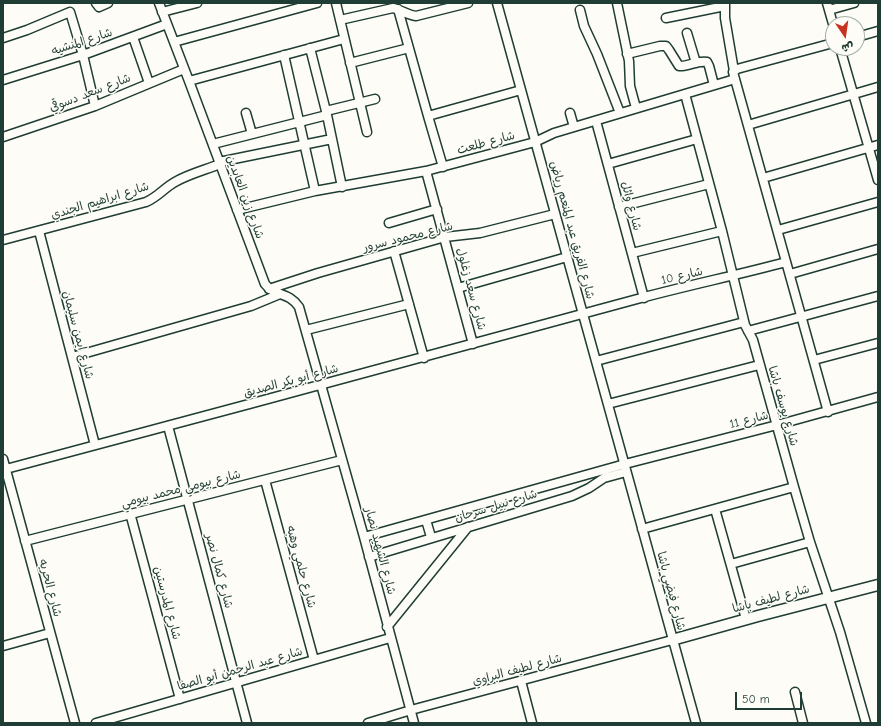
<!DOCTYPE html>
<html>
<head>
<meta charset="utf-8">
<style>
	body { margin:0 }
	#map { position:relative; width:881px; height:726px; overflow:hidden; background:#fdfcf7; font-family:"Comic Neue","Playpen Sans Arabic",sans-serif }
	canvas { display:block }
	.frame { position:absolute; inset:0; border:4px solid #1f3d34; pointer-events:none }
	.north { position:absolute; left:825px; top:16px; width:40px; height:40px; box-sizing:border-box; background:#fdfcf7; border:1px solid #a4b0a9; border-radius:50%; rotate:167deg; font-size:11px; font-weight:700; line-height:16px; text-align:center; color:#1f3d34 }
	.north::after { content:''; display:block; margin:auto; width:14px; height:18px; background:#c8321e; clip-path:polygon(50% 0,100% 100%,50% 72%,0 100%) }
	.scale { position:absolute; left:735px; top:692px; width:67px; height:18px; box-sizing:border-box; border:2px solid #1f3d34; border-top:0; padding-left:5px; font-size:12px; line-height:14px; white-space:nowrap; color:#1f3d34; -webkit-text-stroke:3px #fdfcf7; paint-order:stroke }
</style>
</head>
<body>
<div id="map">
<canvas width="881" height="726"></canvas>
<div class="frame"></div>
<div class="north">ش</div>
<div class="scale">50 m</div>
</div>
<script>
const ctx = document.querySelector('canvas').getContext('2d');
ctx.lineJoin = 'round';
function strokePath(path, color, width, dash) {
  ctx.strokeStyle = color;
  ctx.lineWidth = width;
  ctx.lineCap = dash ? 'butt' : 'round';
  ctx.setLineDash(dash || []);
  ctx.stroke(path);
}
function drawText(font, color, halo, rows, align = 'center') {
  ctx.font = font + ' "Comic Neue","Playpen Sans Arabic",sans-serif';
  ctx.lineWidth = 3;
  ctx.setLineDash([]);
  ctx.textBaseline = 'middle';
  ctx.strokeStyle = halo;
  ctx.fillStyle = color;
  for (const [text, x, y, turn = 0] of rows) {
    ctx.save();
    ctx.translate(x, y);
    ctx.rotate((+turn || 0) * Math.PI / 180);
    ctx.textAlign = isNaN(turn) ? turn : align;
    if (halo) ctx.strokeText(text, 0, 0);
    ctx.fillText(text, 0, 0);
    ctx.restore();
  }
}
const minor = new Path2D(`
	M96 3 99 7 108 3
	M159 3 189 81 265 284C275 297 288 291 299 307L364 537 414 723
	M336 3 367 132
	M497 3 696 723
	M617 3 629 61 630 86 636 108
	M725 3V18L734 71
	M827 3 833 24
	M398 9 428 116 443 167
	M580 10 584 26 597 54 620 113
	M829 10 854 3
	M162 12 197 3
	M666 18 725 6
	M340 20 393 8C401 10 408 15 416 16L468 3
	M687 33 696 63
	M133 37 149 83
	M857 37 878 31
	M3 38 27 30 70 12 83 55 95 106
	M174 42 317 3
	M310 48 327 115 342 187
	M840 48 878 180
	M627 54 660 46H666L669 50 679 66C688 67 697 60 707 62L709 66 714 85
	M284 55 315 191
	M350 63 409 48
	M3 80 83 55 167 24
	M189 81 344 39
	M685 94 722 231 745 325 753 340 794 487 810 542 840 632 866 723
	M326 111 375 99
	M246 113 252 134
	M570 113 574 127
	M428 116 521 90
	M596 121 644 298
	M748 125 878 87
	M3 137 95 106 184 69
	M213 144 327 115
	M219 162 332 139
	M608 164 697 139
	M426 171 473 344
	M763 178 878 145
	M619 207 709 184
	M237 210 315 191 426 171 535 142 554 133 735 79
	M389 223 437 209
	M778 230 878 202
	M39 231 95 445
	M3 240 146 202C158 197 164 188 175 182 189 174 205 170 220 164
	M394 251 424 358
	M632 253 722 231
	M790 274 878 249
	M458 288 567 257
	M269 289 318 273 445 237 480 233 555 214
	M306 330 409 304
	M748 331 878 296
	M72 357 251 306 280 294
	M814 360 878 343
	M596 361 744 322
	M608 404 759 365
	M828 412 733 72 737 69 833 43
	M168 426 247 723
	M3 459 75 723
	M6 469C218 413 429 355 641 298 689 285 738 275 786 262
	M265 480 314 660
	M715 509 746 619
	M130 513 180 699
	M426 520 431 537
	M642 529 794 487
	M364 537 625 464 777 425 878 397
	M25 541 342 460
	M369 557 572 496 589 488 604 478 626 472
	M731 564 810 542
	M387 627 468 527
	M3 646 50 633
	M521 681 532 723
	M795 692 803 723
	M96 723 390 638
	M368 723 411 710 672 640`);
const tertiary = new Path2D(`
	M672 640 758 616 878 585`);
strokePath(minor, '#1f3d34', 11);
strokePath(tertiary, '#1f3d34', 13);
strokePath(minor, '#fdfcf7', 8);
strokePath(tertiary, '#fdfcf7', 10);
drawText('12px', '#1f3d34', '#fdfcf7', [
	["شارع المنشيه",82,42,-18],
	["شارع سعد دسوقي",90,93,-21],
	["شارع طلعت",486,143,-15],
	["شارع زين العابدين",245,197,70],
	["شارع ابراهيم الجندي",100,201,-17],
	["شارع وائل",631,206,75],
	["شارع الفريق عبد المنعم رياض",572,230,75],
	["شارع محمود سرور",408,237,-14],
	["شارع 10",682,276,-13],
	["شارع سعد زغلول",471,289,75],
	["شارع ايمن سليمان",78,335,75],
	["شارع أبو بكر الصديق",291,381,-15],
	["شارع يوسف باشا",783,406,74],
	["شارع 11",749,420,-14],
	["شارع بيومي محمد بيومي",181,489,-14],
	["شارع نبيل سرحان",496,506,-17],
	["شارع الشهيد نصار",380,551,75],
	["شارع حلمي وهبه",301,567,75],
	["شارع كمال نصر",219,571,75],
	["شارع الحريه",50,588,75],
	["شارع فيضي باشا",671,591,75],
	["شارع لطيف باشا",771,599,-15],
	["شارع المدرستين",167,603,75],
	["شارع عبد الرحمن أبو الصفا",240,669,-16],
	["شارع لطيف البراوي",517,670,-15]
]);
</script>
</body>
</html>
